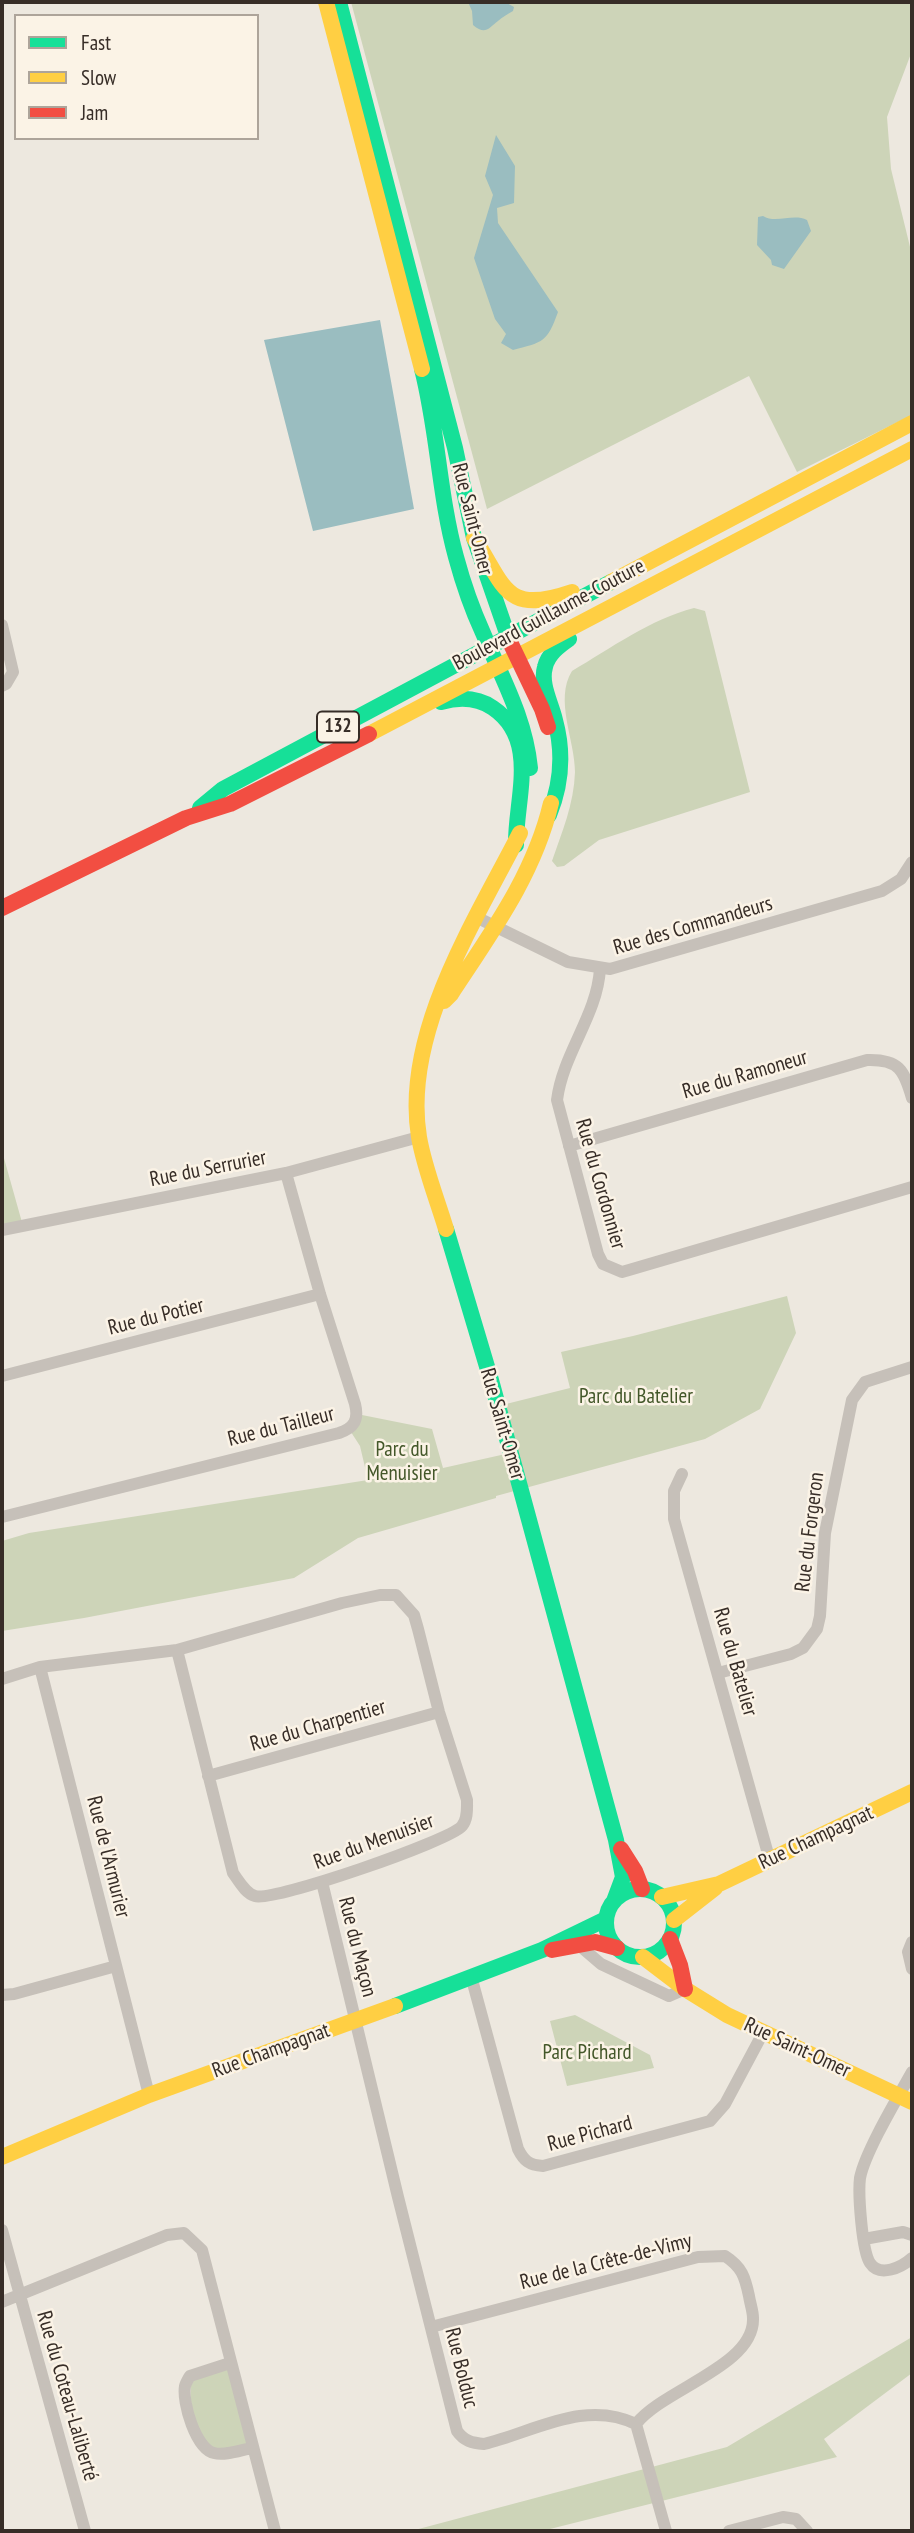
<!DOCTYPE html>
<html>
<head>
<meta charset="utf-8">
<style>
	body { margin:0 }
	#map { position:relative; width:914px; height:2533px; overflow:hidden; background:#ede8df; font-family:"PT Sans Narrow",sans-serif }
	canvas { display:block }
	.frame { position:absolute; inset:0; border:4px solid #372d27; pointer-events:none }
	.legend { position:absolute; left:14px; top:14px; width:245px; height:126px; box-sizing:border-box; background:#fbf3e6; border:2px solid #ada49a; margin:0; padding:9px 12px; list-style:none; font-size:21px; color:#372d27 }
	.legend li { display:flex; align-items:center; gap:14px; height:35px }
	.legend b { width:35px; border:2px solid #ada49a }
</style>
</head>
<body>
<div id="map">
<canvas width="914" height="2533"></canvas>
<div class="frame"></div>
<ul class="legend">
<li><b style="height:9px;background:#16e098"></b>Fast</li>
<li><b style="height:9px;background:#ffcf43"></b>Slow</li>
<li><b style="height:9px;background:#f24e42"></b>Jam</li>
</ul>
</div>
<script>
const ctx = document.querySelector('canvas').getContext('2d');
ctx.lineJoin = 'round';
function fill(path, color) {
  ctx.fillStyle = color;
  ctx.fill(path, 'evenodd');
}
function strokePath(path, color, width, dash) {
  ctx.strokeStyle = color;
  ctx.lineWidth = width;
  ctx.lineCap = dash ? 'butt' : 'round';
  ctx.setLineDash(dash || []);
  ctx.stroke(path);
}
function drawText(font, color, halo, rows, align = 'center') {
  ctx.font = font + ' "PT Sans Narrow",sans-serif';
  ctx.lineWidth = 5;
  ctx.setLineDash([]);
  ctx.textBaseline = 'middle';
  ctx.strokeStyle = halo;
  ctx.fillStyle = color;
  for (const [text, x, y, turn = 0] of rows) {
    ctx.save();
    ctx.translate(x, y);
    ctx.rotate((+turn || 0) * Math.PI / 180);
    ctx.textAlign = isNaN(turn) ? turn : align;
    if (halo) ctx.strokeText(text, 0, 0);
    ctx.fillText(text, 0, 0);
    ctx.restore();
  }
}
fill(new Path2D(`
	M351 2H912V51L887 117 891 169 912 255V415L797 472 749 376 487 509Z
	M694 608 705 611 750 792 599 840 564 866 557 867 552 861C562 832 574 804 575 772 575 740 554 700 572 671 611 648 651 619 694 608Z
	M2 1151 23 1226 2 1230Z
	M787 1296 796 1333 760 1409 705 1439 496 1496V1498L358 1538 294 1578 84 1618 2 1631V1541L29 1533 368 1480 360 1446 349 1429 357 1414 432 1429 443 1468 510 1453 498 1406 570 1388 561 1352 633 1336Z
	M575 2015 650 2055 654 2068 567 2086 550 2021Z
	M912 2337V2373L824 2439 837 2457 542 2531H411L727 2447Z
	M230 2363 252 2448 216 2454 192 2422 190 2376Z`), '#cdd4b8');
fill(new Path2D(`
	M468 2H505L514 7 513 11C508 14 502 17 498 21 488 29 485 35 473 25L472 11Z
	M496 135 515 166 514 203 497 208 498 223 558 312C547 342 544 342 513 350L501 343 506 334 495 319 474 258 493 195 485 176Z
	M763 216C776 224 793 213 807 220L811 231 784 269 772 265 771 260 757 245 758 217Z
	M380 320 414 509 313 531 264 340Z`), '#9abdc0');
strokePath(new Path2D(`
	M2 625 13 672 6 684 2 686
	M478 918 568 962 610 969 882 891 901 879 912 862
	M600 969C597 1016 563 1053 557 1100L598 1254 603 1264 622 1272 629 1270 912 1187
	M569 1146 867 1060C899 1059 904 1070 912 1098
	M2 1230 286 1173 419 1137
	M2 1376 320 1294
	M682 1474 674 1491V1519L770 1861
	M2 1517 339 1433C354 1428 359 1420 355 1404L320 1294 286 1173
	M40 1667 149 2095
	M718 1673 791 1654 803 1648 817 1629 820 1616 825 1533 852 1400 865 1382 912 1367
	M2 1679 40 1667 177 1650 342 1603 380 1595H396L414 1615 418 1629 439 1712 467 1800C467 1808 468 1819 462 1826 450 1841 273 1902 255 1896 245 1893 239 1881 233 1873L177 1650
	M208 1776 439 1712
	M322 1882 398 2197 457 2431C464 2441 472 2443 484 2444 534 2432 585 2399 636 2424L666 2531
	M912 1942 908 1952 912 1969
	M580 1946 601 1964 669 1996 685 1989
	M471 1976 518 2149C524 2161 529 2165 543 2166L710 2121 725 2104 764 2031
	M2 1995 14 1994 116 1966
	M912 2072C898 2097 865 2152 860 2178 858 2194 862 2251 870 2263 880 2278 902 2267 912 2258
	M2 2230 85 2531
	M864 2239 903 2232 912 2235
	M2 2302 167 2235 184 2233 202 2250 275 2531
	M431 2327 698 2257 725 2256C742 2267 745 2277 749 2296 750 2303 753 2311 753 2318 755 2366 663 2389 636 2424
	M230 2363 190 2376C189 2377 185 2385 185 2386 182 2403 196 2449 214 2453 225 2456 241 2450 252 2448
	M729 2531 783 2517 796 2519 807 2531`), '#c6c0b9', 12);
strokePath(new Path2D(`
	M339 2 455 448 474 538 510 642
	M422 369C438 431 439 496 456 557 463 583 472 609 483 633 502 678 525 718 530 768
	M441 702C459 697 477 697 493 708 540 740 515 800 516 845
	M200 808 223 789 611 582
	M549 815C562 783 564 753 555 720 551 703 540 684 545 667 548 654 559 646 569 639
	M446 1229 491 1380 616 1840 623 1877 614 1901
	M606 1923a34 34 0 1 1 68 0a34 34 0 1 1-68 0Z
	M395 2006 542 1950 606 1919`), '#16e098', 16);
strokePath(new Path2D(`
	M326 2 422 369
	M474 538C506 588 505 615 572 592
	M611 582 912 423
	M369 734 912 449
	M444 1001 451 994C491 933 534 875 551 803
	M446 1229C437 1199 424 1167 419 1137 402 1034 475 921 520 833
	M662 1897 719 1884 912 1792
	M674 1920 715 1888
	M643 1957 685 1989 727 2015 912 2102
	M2 2157 149 2095 395 2006`), '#ffcf43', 16);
strokePath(new Path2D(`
	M510 642 542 709 548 727
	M2 908 186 818 230 804 369 734
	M621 1849 635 1871 642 1889
	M670 1939 680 1965 685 1989
	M552 1950 595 1942 617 1948`), '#f24e42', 16);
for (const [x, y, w] of [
	[338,727,42]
]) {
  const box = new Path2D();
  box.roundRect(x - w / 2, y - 15.5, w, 31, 5);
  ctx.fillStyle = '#fbf3e6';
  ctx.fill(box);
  strokePath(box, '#372d27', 2);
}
drawText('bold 19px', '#372d27', null, [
	["132",338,727]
]);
drawText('21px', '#372d27', '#fbf3e6', [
	["Rue Saint-Omer",472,519,76],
	["Boulevard Guillaume-Couture",549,615,-28],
	["Rue des Commandeurs",693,926,-16],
	["Rue du Ramoneur",745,1075,-16],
	["Rue du Serrurier",208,1169,-11],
	["Rue du Cordonnier",600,1184,74],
	["Rue du Potier",156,1317,-14],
	["Rue Saint-Omer",502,1424,74],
	["Rue du Tailleur",281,1427,-14],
	["Rue du Forgeron",810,1532,-83],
	["Rue du Batelier",735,1662,74],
	["Rue du Charpentier",318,1726,-16],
	["Rue Champagnat",816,1838,-25],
	["Rue du Menuisier",374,1842,-20],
	["Rue de l'Armurier",108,1857,76],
	["Rue du Maçon",357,1947,76],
	["Rue Saint-Omer",797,2048,25],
	["Rue Champagnat",271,2051,-20],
	["Rue Pichard",590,2134,-15],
	["Rue de la Crête-de-Vimy",606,2262,-14],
	["Rue Bolduc",461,2368,76],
	["Rue du Coteau-Laliberté",67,2396,74]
]);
drawText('21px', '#435729', '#fbf3e6', [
	["Parc du Batelier",636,1397],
	["Parc du",402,1450],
	["Menuisier",402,1474],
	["Parc Pichard",587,2053]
]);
</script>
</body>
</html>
